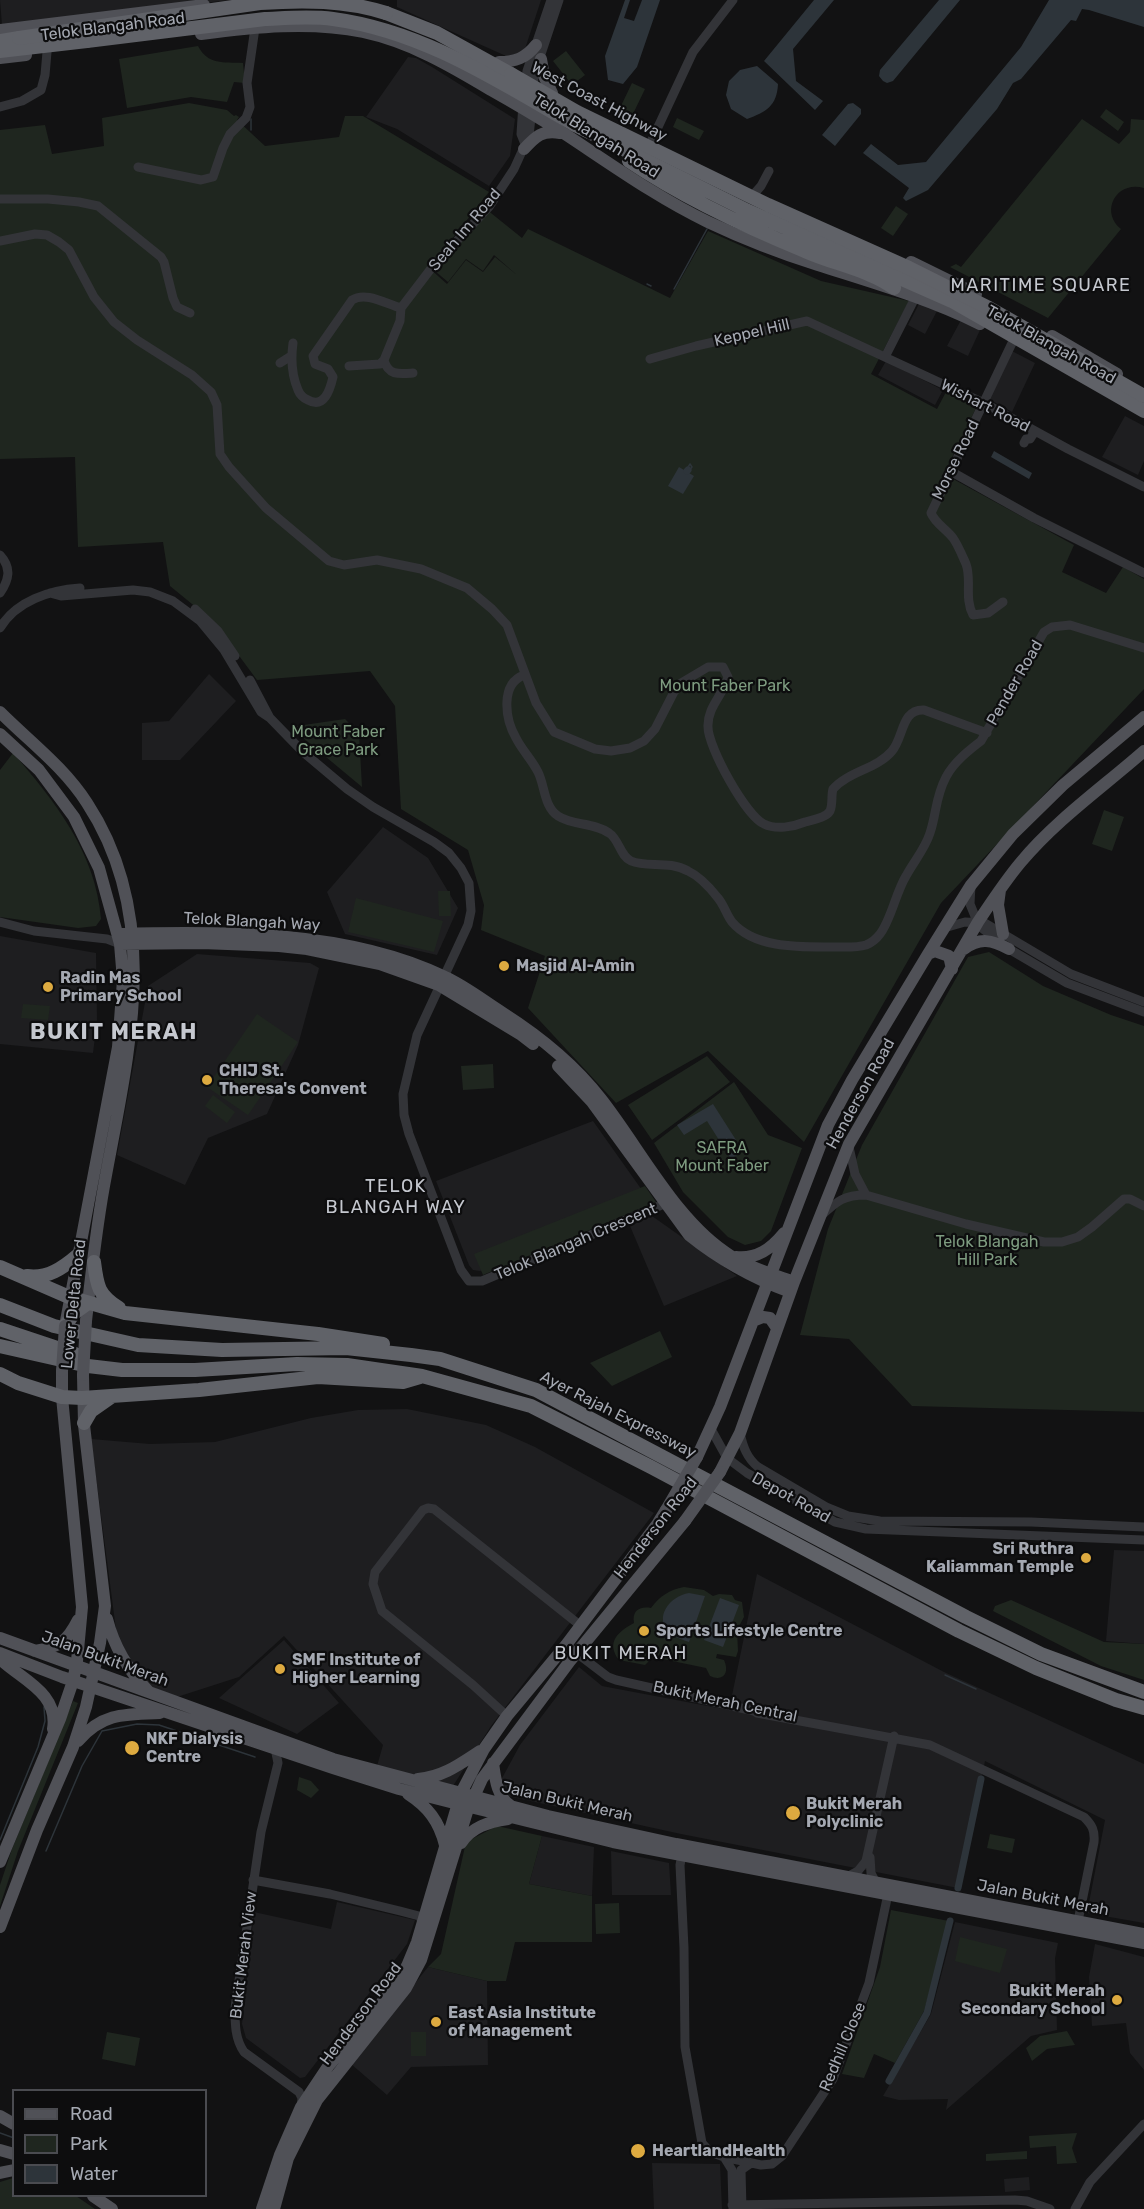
<!DOCTYPE html>
<html>
<head>
<meta charset="utf-8">
<style>
	body { margin:0 }
	#map { position:relative; width:1144px; height:2209px; overflow:hidden; background:#121213; font-family:Rubik,sans-serif }
	canvas { display:block }
	.legend { position:absolute; left:12px; top:2089px; width:195px; height:108px; box-sizing:border-box; background:#0d0d0e; border:2px solid #4a4b50; margin:0; padding:8px 10px; list-style:none; font-size:18px; color:#a5a9b2 }
	.legend li { display:flex; align-items:center; gap:12px; height:30px }
	.legend b { width:30px; border:2px solid #4a4b50 }
</style>
</head>
<body>
<div id="map">
<canvas width="1144" height="2209"></canvas>
<ul class="legend">
<li><b style="height:8px;background:#505157"></b>Road</li>
<li><b style="height:16px;background:#1f261f"></b>Park</li>
<li><b style="height:16px;background:#2d343a"></b>Water</li>
</ul>
</div>
<script>
const ctx = document.querySelector('canvas').getContext('2d');
ctx.lineJoin = 'round';
function fill(path, color) {
  ctx.fillStyle = color;
  ctx.fill(path, 'evenodd');
}
function strokePath(path, color, width, dash) {
  ctx.strokeStyle = color;
  ctx.lineWidth = width;
  ctx.lineCap = dash ? 'butt' : 'round';
  ctx.setLineDash(dash || []);
  ctx.stroke(path);
}
function drawText(font, color, halo, rows, align = 'center') {
  ctx.font = font + ' Rubik,sans-serif';
  ctx.lineWidth = 4.5;
  ctx.setLineDash([]);
  ctx.textBaseline = 'middle';
  ctx.strokeStyle = halo;
  ctx.fillStyle = color;
  for (const [text, x, y, turn = 0] of rows) {
    ctx.save();
    ctx.translate(x, y);
    ctx.rotate((+turn || 0) * Math.PI / 180);
    ctx.textAlign = isNaN(turn) ? turn : align;
    if (halo) ctx.strokeText(text, 0, 0);
    ctx.fillText(text, 0, 0);
    ctx.restore();
  }
}
fill(new Path2D(`
	M0 0H230L2 25Z
	M397 0H541L524 52 506 56 397 7Z
	M408 57 416 58 432 67 515 119 510 156 489 186 397 129 366 117Z
	M920 302 937 311 925 334 908 325Z
	M961 320 980 330 968 356 947 346Z
	M1010 350 1035 363 1012 412 989 399Z
	M886 361 943 390 935 405 878 375Z
	M1125 416 1144 426V461L1138 475 1102 457Z
	M209 674 236 701 180 760H142V723L169 721Z
	M383 827 428 858 458 908 437 955 345 934 327 892Z
	M0 936 96 953 97 1021 93 1053 0 1044Z
	M197 954 310 963 319 968 298 1045 267 1114 208 1138 185 1185 117 1155 148 986Z
	M593 1121 649 1200 480 1271 473 1270 469 1265 436 1181Z
	M652 1216 737 1276 664 1306 630 1226Z
	M407 1409 486 1425 535 1447 654 1513 491 1726 453 1786 377 1766 383 1745 284 1636 239 1677 177 1697 151 1687 138 1672 117 1637 91 1439 150 1444 215 1442 311 1418 358 1410Z
	M1114 1550 1144 1551V1644L1106 1641Z
	M757 1574 944 1672 1144 1764V1923L1087 1913 1105 1820 985 1761 958 1888 681 1834 494 1793 520 1745 579 1667 602 1686 729 1710Z
	M284 1640 339 1703 297 1734 219 1698Z
	M542 1836 594 1847 592 1896 529 1884Z
	M611 1851 669 1863 671 1895H612Z
	M337 1902 415 1920 407 1944 305 2077 300 2078 246 2038 242 2024 254 1912 331 1929Z
	M955 1922 1058 1943 1055 1958 1057 2030 1031 2036 946 2110 948 2099 899 2100 883 2096 931 2014Z
	M1095 1944 1144 1957V2070L1130 2053 1126 2023 1092 2026 1089 1977Z
	M428 1967 487 1981 488 2065 411 2067 387 2095 351 2064Z
	M652 2163 720 2164 722 2209H654Z
	M1029 2177 1030 2190 1005 2192 1004 2179Z`), '#1e1e20');
fill(new Path2D(`
	M198 46C208 65 223 62 243 63L245 83 234 82 227 102 191 97 127 108 119 59Z
	M566 51 585 75 572 85 553 61Z
	M632 83 645 89 632 116 619 110Z
	M189 103 227 110 234 116 236 115 239 117 237 120 265 146 339 137 345 116H363L489 192 429 268 447 284 466 260 483 272 495 257 517 275 494 255 483 271 466 259 448 282 435 271 486 209 522 238 528 229 670 298 708 231 821 281 909 301 871 374 937 409 946 392 977 406 944 474 1074 545 1062 572 1106 593 1123 567 1144 579V689L941 903 804 1142 708 1051 616 1103 528 1008 545 956 481 930 484 905 468 850 401 809 395 706 370 671 257 680 214 622 170 586 163 542 78 547 75 457 0 459V130L45 125 52 154 104 146 102 118Z
	M1106 109 1124 122 1118 131 1100 117Z
	M677 118 704 131 699 140 673 127Z
	M1082 119 1119 144 1130 132 1131 119 1144 120V188C1117 180 1099 211 1121 229L1048 318 950 267 956 264 961 267Z
	M896 206 908 214 893 236 881 228Z
	M345 719 359 733 362 787 290 727Z
	M13 753C55 801 96 853 101 919L96 926 78 928 0 917V770Z
	M1104 810 1124 817 1112 851 1092 844Z
	M438 891H450L451 916H439Z
	M356 898 443 921 434 952 348 932Z
	M989 952 1043 986 1111 1015 1144 1026V1412L912 1406 849 1339 800 1335 828 1229 862 1145 968 957Z
	M23 1004 50 1006 48 1020 21 1018Z
	M257 1014 298 1042 248 1115 207 1087Z
	M707 1056 730 1082 652 1140 628 1105Z
	M493 1064 494 1088 463 1090 461 1066Z
	M734 1082 768 1135 802 1148 771 1231 761 1241 745 1245 728 1237 683 1192 654 1143Z
	M213 1095 235 1112 227 1123 205 1106Z
	M645 1186 656 1202 483 1275 474 1254Z
	M660 1331 672 1357 612 1386 590 1363Z
	M684 1587 704 1590 713 1596 719 1594 732 1595 735 1600 742 1602 744 1617 737 1630 738 1651 736 1657 717 1654 716 1658 724 1660C730 1673 723 1682 710 1676L706 1668 653 1657 645 1665 619 1660C606 1643 617 1632 634 1623 632 1611 639 1606 651 1608 660 1596 669 1590 684 1587Z
	M1011 1600 1104 1642 1144 1644V1680L1101 1666 993 1611 995 1606Z
	M73 1701 78 1703 18 1851 0 1906V1885L12 1849Z
	M299 1777 311 1781 319 1790 311 1798 297 1790Z
	M497 1826 542 1836 529 1884 592 1896V1942H515L506 1981H487L428 1967 441 1954 466 1842Z
	M990 1834 1015 1839 1012 1853 987 1848Z
	M619 1903 620 1933 596 1934 595 1904Z
	M891 1910 949 1921 924 2011 895 2063 874 2054 864 2078 842 2074 880 1967Z
	M960 1937 1007 1949 1000 1973 955 1961Z
	M1067 2031 1075 2045 1047 2049 1032 2061 1026 2048 1040 2036Z
	M107 2032 140 2038 135 2066 102 2059Z
	M411 2032H426V2056H411Z
	M1077 2133 1072 2148 1077 2163 1057 2164 1056 2146 1030 2148 1029 2136Z
	M1027 2151V2159L986 2161V2154Z
	M13 2178 14 2196H76L95 2209H0V2182Z`), '#1f261f');
fill(new Path2D(`
	M625 0H660L637 67 623 84 608 80 605 56Z
	M814 0H834L793 49 796 81 823 101 815 110 764 61Z
	M939 0H960L893 81 887 83 883 81 879 76 880 70Z
	M1049 0H1144V27L1089 10 1082 9 1076 21 1071 20 1021 79 1013 83 997 109 928 190 906 201 903 198 909 188 863 153 871 144 898 165 926 162 1021 47Z
	M757 66 778 84C777 106 766 112 747 119L731 109 726 95 729 81 740 70Z
	M853 103 861 109V114L835 146 822 135 848 104Z
	M994 451 1032 473 1029 479 991 457Z
	M679 467 694 476 683 494 668 486Z
	M713 1104 743 1151 731 1159 707 1121 684 1135 677 1125Z
	M689 1593 705 1596 689 1642C683 1640 677 1638 671 1634 652 1618 670 1596 689 1593Z
	M720 1598 739 1605 723 1647 704 1640Z`), '#2d343a');
fill(new Path2D(`
	M630 0H642L634 21 624 18Z`), '#121213');
strokePath(new Path2D(`
	M251 130V119
	M647 284 651 286
	M674 289 707 229
	M690 464 692 467 689 471 687 469Z
	M945 1675 976 1689
	M0 1840 38 1747 45 1721 44 1707
	M46 1851 82 1766 102 1731 137 1724 159 1725 255 1757
	M0 2133 14 2138`), '#2d343a', 1.5);
strokePath(new Path2D(`
	M687 471 688 470
	M958 1888 981 1779
	M889 2081 927 2013 950 1921`), '#2d343a', 7);
strokePath(new Path2D(`
	M525 86 527 71 551 0
	M533 91 534 75 559 0
	M523 103 521 134 525 144
	M0 107 22 101 41 90 45 75 47 52
	M651 142 693 52 733 0
	M138 167 201 180 213 177 223 148 230 134 246 118 250 107 247 83 255 28
	M754 194 761 186 769 171
	M0 199H48L79 202 98 206 161 257 164 262 173 298 177 307 190 313
	M0 241 35 234 47 235 59 242 69 250 94 297 114 322 137 340 192 375 211 392 217 405 220 454 229 467 266 508 329 561 344 565 377 560 421 569 467 588 492 609 507 625 536 703 554 732 595 749 611 751 630 748 644 741 655 729 674 692 681 683 708 667H723L728 677C724 694 707 707 708 727 708 747 746 816 764 824 776 830 793 827 805 822 812 820 826 818 830 811 833 805 831 795 833 789 849 771 877 769 892 751 904 737 901 709 924 710L987 733
	M293 343C291 358 292 376 298 390 300 395 303 398 308 400 324 409 330 390 333 377L328 369 315 364 313 356 352 300C366 291 386 304 401 308
	M885 357 916 296
	M650 359 696 346 807 321 984 403 1068 449 1144 487
	M280 363 291 356
	M349 366 380 364 384 360
	M413 373C400 374 388 376 384 360L400 321 401 308 433 266 489 207 514 169 529 136 532 108
	M1024 443 1026 439H1030L1035 431
	M952 472 1034 518 1144 573
	M0 555C12 568 9 580 0 593
	M50 593 61 596 133 590 150 592 173 601 200 621 224 650 261 712 270 718 303 752 347 789 373 807 434 842 449 853 461 868 469 883 471 911 468 925 417 1035 403 1094 404 1115 409 1134 461 1270 469 1281H482L671 1201
	M1003 602 988 613 973 615C964 598 972 580 966 564 962 555 958 545 953 538 946 529 935 523 931 513L1013 341
	M195 609 218 631 235 656
	M0 628C16 601 50 590 80 588
	M524 675C500 684 505 719 516 738 522 750 532 760 538 772 545 786 544 807 558 816 573 826 594 822 609 833 619 839 620 856 631 861 647 868 669 860 688 871 699 876 711 889 718 898 724 905 726 914 732 922 755 949 801 947 834 947 844 947 856 948 866 945 871 943 877 938 880 934 891 920 896 892 906 876 914 861 925 849 930 833 937 812 935 798 946 777 954 762 968 751 981 741L1044 632 1052 627 1070 625 1144 648
	M250 680 270 718
	M971 885 970 904 979 926 1009 949 1067 983 1144 1012
	M0 922 34 931 107 939 120 944
	M944 928 965 922 985 923 1071 974 1144 1002
	M849 1147 855 1174 866 1195
	M821 1216C837 1201 844 1195 866 1195L966 1224 1044 1242H1062L1078 1237 1092 1227 1124 1199H1130L1144 1206
	M711 1429 727 1458 747 1473 835 1522 866 1529 1144 1540
	M740 1433C743 1447 747 1458 758 1467L826 1507 848 1516 880 1521 1031 1522 1144 1527
	M566 1645 608 1677 616 1680 754 1711 759 1710
	M754 1711 757 1713 930 1745 1084 1817C1092 1825 1095 1830 1094 1842L1077 1926
	M507 1716 473 1685 382 1611 373 1584 375 1572 423 1510 428 1508 434 1509 581 1626
	M275 1748 278 1763 261 1832 235 2008C235 2024 235 2039 244 2052L299 2092 302 2098 301 2107
	M682 1855 680 1865 684 1948 685 2047 702 2143 710 2152 724 2157 761 2165 772 2164 782 2156 833 2079 869 1983 888 1894
	M870 1857 871 1873 876 1883
	M847 1877 858 1871 866 1861 894 1736
	M253 1880 330 1894 400 1911 419 1916 423 1922
	M724 2157 732 2170 733 2209
	M732 2205 1015 2200 1027 2201 1050 2209
	M742 2209 741 2170 751 2163
	M1075 2209 1090 2182 1144 2124`), '#333438', 9);
strokePath(new Path2D(`
	M0 30 204 5
	M201 34C254 27 310 21 363 32 410 42 451 66 491 90 516 104 541 119 565 134 612 165 658 198 708 222 744 239 780 253 818 265 874 283 927 298 980 324
	M0 58 26 55
	M541 59 544 76 552 93
	M499 62C515 62 526 58 536 45
	M524 149C536 136 542 130 560 133
	M911 262 976 294
	M1052 336 1117 374
	M0 712C30 742 64 767 87 803 165 922 127 1058 104 1186 96 1230 91 1276 86 1321
	M0 734 39 770 74 817 99 868 120 944 123 980 118 1047 65 1326
	M1000 890 998 905 1003 934
	M118 934C223 931 348 930 445 977 465 986 484 1001 503 1013 539 1036 575 1065 601 1099 641 1150 677 1223 731 1256 750 1268 773 1274 794 1282
	M120 944 202 943 279 946 307 949 380 964 439 985 520 1034 533 1044
	M964 949C980 937 992 940 1009 949
	M928 954 935 951 949 956 952 969
	M558 1066 592 1102 689 1235C720 1260 753 1278 790 1292
	M736 1257C757 1259 771 1249 784 1233
	M753 1321 763 1317 770 1318 777 1328
	M697 1457 720 1407 828 1125 852 1080 928 954 971 885 1013 834 1063 785 1144 717
	M720 1472 740 1433 794 1282 849 1144 978 922C992 901 1005 881 1021 862 1056 820 1103 787 1144 751
	M107 1619C114 1647 128 1670 148 1691
	M0 1638 333 1759 548 1816 676 1844 1144 1934
	M35 1651C59 1647 67 1642 78 1620
	M0 1653 62 1677 333 1768 399 1789 458 1804 613 1842 1144 1943
	M0 1659C22 1680 59 1693 53 1729
	M78 1741C102 1713 124 1714 160 1713
	M493 1763C495 1777 497 1798 511 1806
	M418 1779C443 1777 460 1764 480 1751
	M408 1794C428 1807 439 1821 445 1845
	M461 1843C472 1827 488 1822 508 1819
	M0 1862 60 1719 73 1681 77 1661 82 1607 62 1397V1371
	M0 1927 37 1830 73 1747 86 1707 100 1643 105 1606 84 1425 83 1375
	M0 2116 14 2124
	M0 2150 14 2154
	M0 2173 14 2170
	M93 2196 112 2209
	M262 2209 280 2155 301 2107 329 2065 396 1986 407 1966 417 1942 461 1793 484 1749 507 1716 566 1645 658 1523 666 1510
	M274 2209 288 2158 317 2100 406 1988 421 1960 467 1812 482 1779 570 1661 685 1521`), '#505157', 12);
strokePath(new Path2D(`
	M386 13 437 33 511 74
	M0 41 19 38
	M0 51 87 41
	M575 125 748 211 952 301 1144 411
	M629 161C684 198 744 226 805 251 834 264 870 270 894 288
	M94 1262C97 1286 98 1295 119 1308
	M0 1267 69 1297 125 1313 318 1334 383 1344
	M27 1276C47 1279 63 1268 78 1255
	M0 1305 54 1326 138 1345 222 1350 346 1348 411 1355 440 1359 536 1390 966 1617 1041 1654 1144 1692
	M65 1326 74 1313 88 1303
	M0 1329 75 1354
	M0 1346 88 1366 122 1370H195L297 1364 347 1365 422 1376 531 1406 651 1467 959 1631 1036 1668 1116 1700 1144 1708
	M0 1374 18 1383 62 1397 82 1398 199 1390 318 1377 403 1382 420 1377
	M84 1423 91 1411 111 1397`), '#606268', 14);
strokePath(new Path2D(`
	M62 1371 65 1326
	M83 1375 86 1321
	M666 1510 697 1457
	M685 1521 720 1472`), '#505157', 12);
strokePath(new Path2D(`
	M19 38 260 3C303 0 345 0 386 13
	M87 41 265 19C288 18 311 16 333 19 423 31 498 81 575 125
	M511 74 577 112 768 205 909 268 989 308 1144 396`), '#606268', 14);
for (const [x, y, r, color] of [
	[504,966,6,"#ddaa40"],
	[48,987,6,"#ddaa40"],
	[207,1080,6,"#ddaa40"],
	[1086,1558,6,"#ddaa40"],
	[644,1631,6,"#ddaa40"],
	[280,1669,6,"#ddaa40"],
	[132,1748,8,"#ddaa40"],
	[793,1813,8,"#ddaa40"],
	[1117,2000,6,"#ddaa40"],
	[436,2022,6,"#ddaa40"],
	[638,2151,8,"#ddaa40"]
]) {
  const dot = new Path2D();
  dot.arc(x, y, r, 0, 2 * Math.PI);
  ctx.fillStyle = color;
  ctx.fill(dot);
  strokePath(dot, '#0d0d0e', 2);
}
drawText('16px', '#a5a9b2', '#0d0d0e', [
	["Telok Blangah Road",113,27,-7],
	["West Coast Highway",599,102,28],
	["Telok Blangah Road",596,136,32],
	["Seah Im Road",465,230,-50],
	["Keppel Hill",752,333,-13],
	["Telok Blangah Road",1051,345,29],
	["Wishart Road",985,406,27],
	["Morse Road",956,460,-64],
	["Pender Road",1015,683,-60],
	["Telok Blangah Way",252,922,3],
	["Henderson Road",861,1094,-61],
	["Telok Blangah Crescent",576,1242,-23],
	["Lower Delta Road",74,1304,-84],
	["Ayer Rajah Expressway",618,1415,27],
	["Depot Road",791,1498,29],
	["Henderson Road",656,1528,-52],
	["Jalan Bukit Merah",105,1659,20],
	["Bukit Merah Central",725,1702,12],
	["Jalan Bukit Merah",567,1802,13],
	["Jalan Bukit Merah",1043,1898,11],
	["Bukit Merah View",244,1955,-83],
	["Henderson Road",361,2014,-53],
	["Redhill Close",843,2047,-67]
]);
drawText('16px', '#7e9c80', '#0d0d0e', [
	["Mount Faber Park",725,686],
	["Mount Faber",338,732],
	["Grace Park",338,750],
	["SAFRA",722,1148],
	["Mount Faber",722,1166],
	["Telok Blangah",987,1242],
	["Hill Park",987,1260]
]);
drawText('bold 16px', '#a5a9b2', '#0d0d0e', [
	["Masjid Al-Amin",516,966],
	["Radin Mas",60,978],
	["Primary School",60,996],
	["CHIJ St.",219,1071],
	["Theresa's Convent",219,1089],
	["Sri Ruthra",1074,1549,"right"],
	["Kaliamman Temple",1074,1567,"right"],
	["Sports Lifestyle Centre",656,1631],
	["SMF Institute of",292,1660],
	["Higher Learning",292,1678],
	["NKF Dialysis",146,1739],
	["Centre",146,1757],
	["Bukit Merah",806,1804],
	["Polyclinic",806,1822],
	["Bukit Merah",1105,1991,"right"],
	["Secondary School",1105,2009,"right"],
	["East Asia Institute",448,2013],
	["of Management",448,2031],
	["HeartlandHealth",652,2151]
], 'left');
ctx.letterSpacing = '1.5px';
drawText('18px', '#c5c8cf', '#0d0d0e', [
	["MARITIME SQUARE",1041,286],
	["TELOK",396,1187],
	["BLANGAH WAY",396,1208],
	["BUKIT MERAH",621,1654]
]);
ctx.letterSpacing = '0px';
ctx.letterSpacing = '1.5px';
drawText('bold 22px', '#c5c8cf', '#0d0d0e', [
	["BUKIT MERAH",114,1033]
]);
ctx.letterSpacing = '0px';
</script>
</body>
</html>
